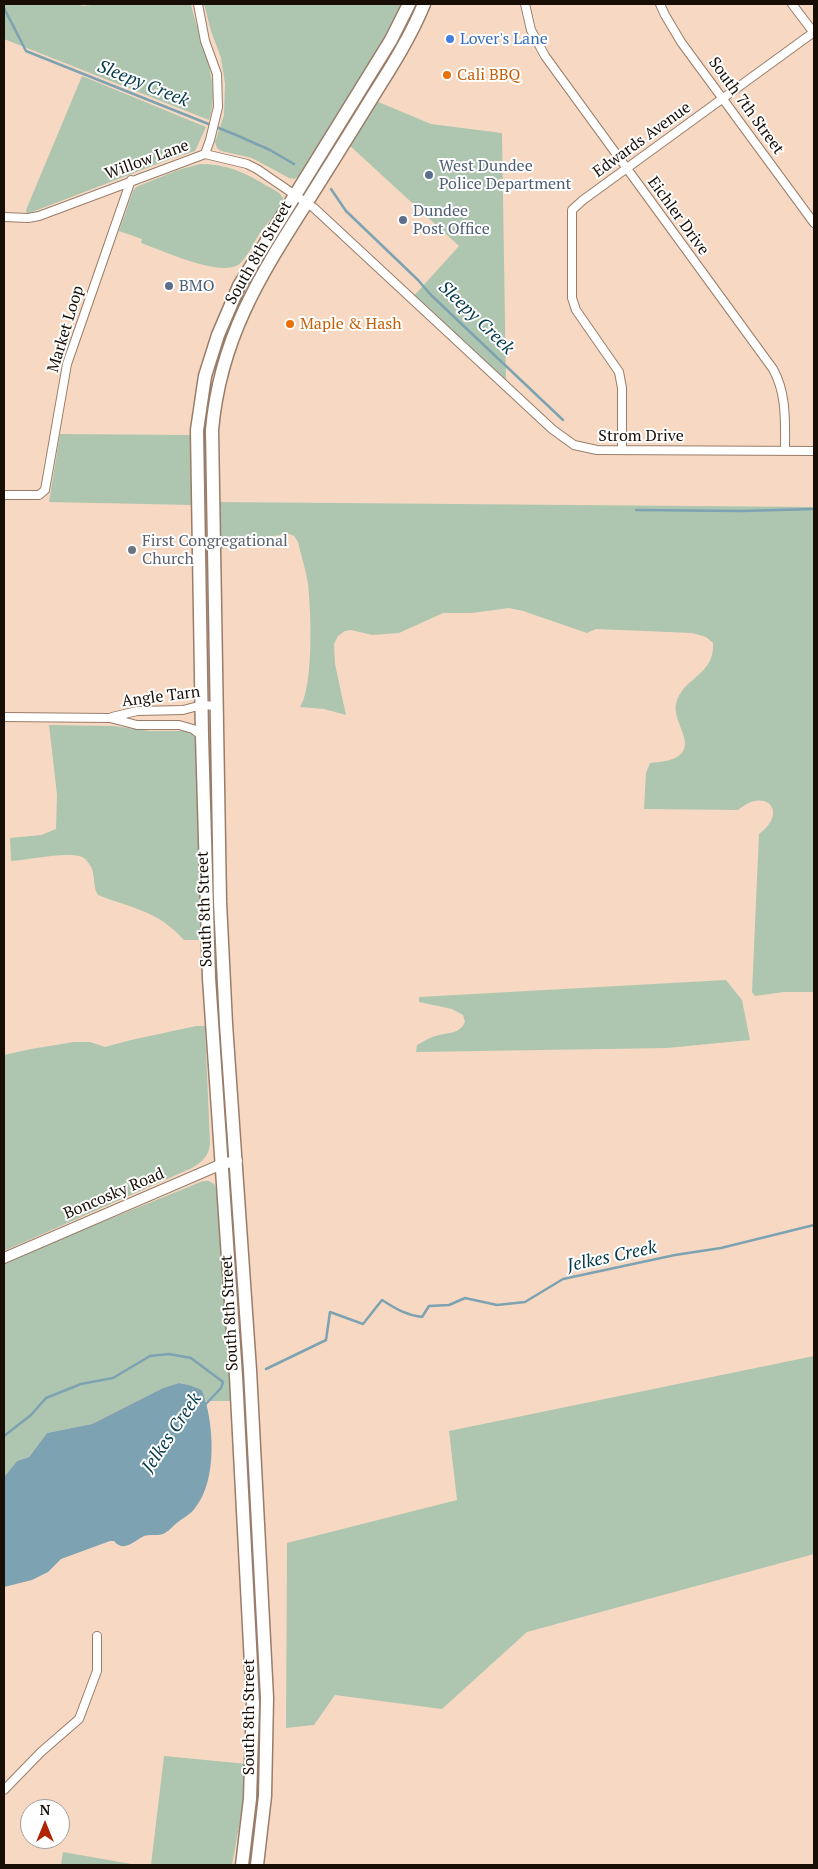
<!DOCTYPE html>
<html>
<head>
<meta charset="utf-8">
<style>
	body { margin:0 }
	#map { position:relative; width:818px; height:1869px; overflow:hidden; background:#f7d9c3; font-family:"PT Serif",serif }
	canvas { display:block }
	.frame { position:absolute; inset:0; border:5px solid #180e06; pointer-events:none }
	.north { position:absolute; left:20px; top:1799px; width:50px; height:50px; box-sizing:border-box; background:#fff; border:1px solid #a39f9b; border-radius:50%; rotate:0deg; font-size:14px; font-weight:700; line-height:20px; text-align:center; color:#180e06 }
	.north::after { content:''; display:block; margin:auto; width:18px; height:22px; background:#b12404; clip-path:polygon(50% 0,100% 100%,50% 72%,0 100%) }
</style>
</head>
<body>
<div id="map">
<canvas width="818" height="1869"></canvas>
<div class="frame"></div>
<div class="north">N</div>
</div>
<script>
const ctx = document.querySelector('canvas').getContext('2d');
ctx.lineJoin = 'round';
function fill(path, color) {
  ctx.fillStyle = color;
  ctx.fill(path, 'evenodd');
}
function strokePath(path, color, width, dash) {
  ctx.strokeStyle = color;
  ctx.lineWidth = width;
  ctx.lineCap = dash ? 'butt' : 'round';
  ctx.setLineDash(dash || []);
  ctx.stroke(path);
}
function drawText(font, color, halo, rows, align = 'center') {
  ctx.font = font + ' "PT Serif",serif';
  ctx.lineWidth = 4;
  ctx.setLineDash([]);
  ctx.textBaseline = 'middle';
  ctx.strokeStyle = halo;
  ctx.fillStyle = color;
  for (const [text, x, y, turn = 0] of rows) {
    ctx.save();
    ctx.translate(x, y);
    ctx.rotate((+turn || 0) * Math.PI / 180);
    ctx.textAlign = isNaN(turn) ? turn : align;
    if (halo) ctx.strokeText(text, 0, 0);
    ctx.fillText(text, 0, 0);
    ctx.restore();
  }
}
fill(new Path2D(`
	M4 4H74L84 6 98 4H191C199 41 222 81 209 120L4 39Z
	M204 4H403L383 42 300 176 294 179 289 178 252 158 221 151 217 148 215 142 224 115 225 84 221 58 211 31Z
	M82 76 206 127 195 151 173 158 27 214 26 210Z
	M376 101 431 124 502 133 506 384 412 298 459 246 348 144Z
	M200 164C226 164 245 172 267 186 273 189 280 192 283 198 283 209 269 221 262 230 255 239 247 259 238 265 220 277 161 250 141 243L142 239 119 231 133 191 136 187 178 170Z
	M60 434 192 435 193 505 49 502Z
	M217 502 814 507V992H784L755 996 752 992 759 834C789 812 766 786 738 810L644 809 646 773 650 763C660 762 680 761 684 749 689 736 673 720 676 704 682 677 715 676 713 643L706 637 692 633 596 629 587 633 523 611 509 608 472 613H443L399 633 372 635 351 630 345 631 338 636 334 644 335 664 346 715 324 709 300 707C314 686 311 610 308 584 306 570 301 556 298 542L294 536 289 534 252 539 218 550Z
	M49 725 114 726 150 731H185L193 734 197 744 202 940H184C157 910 133 909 98 895 92 886 96 874 90 865 88 862 85 858 82 857 69 851 27 860 11 861L10 838 41 835 56 829 57 795Z
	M726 980 742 1000 750 1040 667 1048 416 1052 417 1045C423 1042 430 1037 436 1036 448 1032 459 1035 465 1022L463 1015 452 1009 419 1002V997Z
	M196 1026H205L210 1143C209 1156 203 1161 192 1168L4 1251V1055L31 1049 74 1042H90L105 1047 131 1040Z
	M203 1181H209L214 1184 220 1198 231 1401H206L202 1390 189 1385 179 1383 163 1388 92 1424 47 1433 29 1457 17 1461 4 1477V1262Z
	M814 1356V1554L527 1632 442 1709 335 1695 314 1725 286 1728 287 1543 457 1500 449 1431Z
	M164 1756 247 1764 246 1788 232 1865H151Z
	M63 1852 137 1865H61Z`), '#aec6b0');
fill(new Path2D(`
	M179 1383 189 1385 202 1390C214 1422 218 1480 195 1508 191 1514 183 1518 178 1522 173 1526 168 1532 163 1534 157 1536 149 1534 144 1536 134 1541 124 1553 114 1541H110L61 1559 48 1572 32 1580 4 1587V1477L17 1461 29 1457 47 1433 92 1424 163 1388Z`), '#7da2b1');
strokePath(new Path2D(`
	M4 8 26 51 236 135 270 150 294 164
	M331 189 346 211 418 280 431 295 563 420
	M636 510 741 511 814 509
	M266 1369 326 1340 330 1312 363 1324 382 1300C396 1309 406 1315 422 1317L429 1306 449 1305 465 1298 497 1305 525 1302 563 1279 675 1255 721 1248 814 1225
	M4 1436 31 1415 46 1398 81 1384 113 1378 150 1356 169 1354 191 1358 223 1382 221 1388 204 1406`), '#7da2b1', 2.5);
const minor = new Path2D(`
	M198 4 205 41 217 74 218 107 210 140 205 154
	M525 4 531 30 545 56 773 369C787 394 785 422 785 451
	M660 4 665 15 681 42 814 223
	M792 4 814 33
	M4 217 28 218 39 216 205 154 247 164 257 169 314 208 552 429 574 445 597 450 814 451
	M622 450V388L619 372 576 310 572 298V210L583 200 814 32
	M4 495H39L45 490 67 364 131 180
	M4 717 110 718 137 725H179L193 729 202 736
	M112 717 137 711 183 710 202 705 216 706
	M4 1790 41 1752 79 1719 97 1671V1636`);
const tertiary = new Path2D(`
	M4 1258 222 1164 237 1161`);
const primary = new Path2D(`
	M242 1865 250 1799 253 1703 236 1376 209 978 202 736 197 430 205 376 218 335 239 286 391 40 409 4
	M257 1865 265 1796 267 1698 250 1370 226 1024 220 902 212 430C220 339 259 277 307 202 329 167 351 132 373 96 392 66 411 36 424 4`);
strokePath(minor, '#997d69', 10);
strokePath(tertiary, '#997d69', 12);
strokePath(primary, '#997d69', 15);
strokePath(minor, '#fff', 8);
strokePath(tertiary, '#fff', 10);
strokePath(primary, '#fff', 12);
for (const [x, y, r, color] of [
	[450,39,5,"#3f7fe0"],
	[447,75,5,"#e8710a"],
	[429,175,5,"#5c6f8a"],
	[403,220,5,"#5c6f8a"],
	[169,286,5,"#5c6f8a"],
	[290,324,5,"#e8710a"],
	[132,550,5,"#6b7280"]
]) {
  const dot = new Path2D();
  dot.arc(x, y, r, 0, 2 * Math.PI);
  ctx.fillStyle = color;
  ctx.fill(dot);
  strokePath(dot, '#fff', 2);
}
drawText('16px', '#366cbe', '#fff', [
	["Lover's Lane",460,39]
], 'left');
drawText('16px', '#c56008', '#fff', [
	["Cali BBQ",457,75],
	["Maple & Hash",300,324]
], 'left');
drawText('16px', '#180e06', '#fff', [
	["South 7th Street",746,106,54],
	["Edwards Avenue",642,140,-36],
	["Willow Lane",147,160,-20],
	["Eichler Drive",678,216,54],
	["South 8th Street",259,253,-60],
	["Market Loop",66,329,-73],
	["Strom Drive",641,436],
	["Angle Tarn",161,697,-7],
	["South 8th Street",205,909,-92],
	["Boncosky Road",114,1194,-23],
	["South 8th Street",230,1313,-93],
	["South 8th Street",249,1717,-90]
]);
drawText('16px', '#4e5e75', '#fff', [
	["West Dundee",439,166],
	["Police Department",439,184],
	["Dundee",413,211],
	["Post Office",413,229],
	["BMO",179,286]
], 'left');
drawText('16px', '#5b616d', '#fff', [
	["First Congregational",142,541],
	["Church",142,559]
], 'left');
drawText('italic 18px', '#043b4d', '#fff', [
	["Sleepy Creek",143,84,22],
	["Sleepy Creek",476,318,44],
	["Jelkes Creek",612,1257,-12],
	["Jelkes Creek",172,1433,-56]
]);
</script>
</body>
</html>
